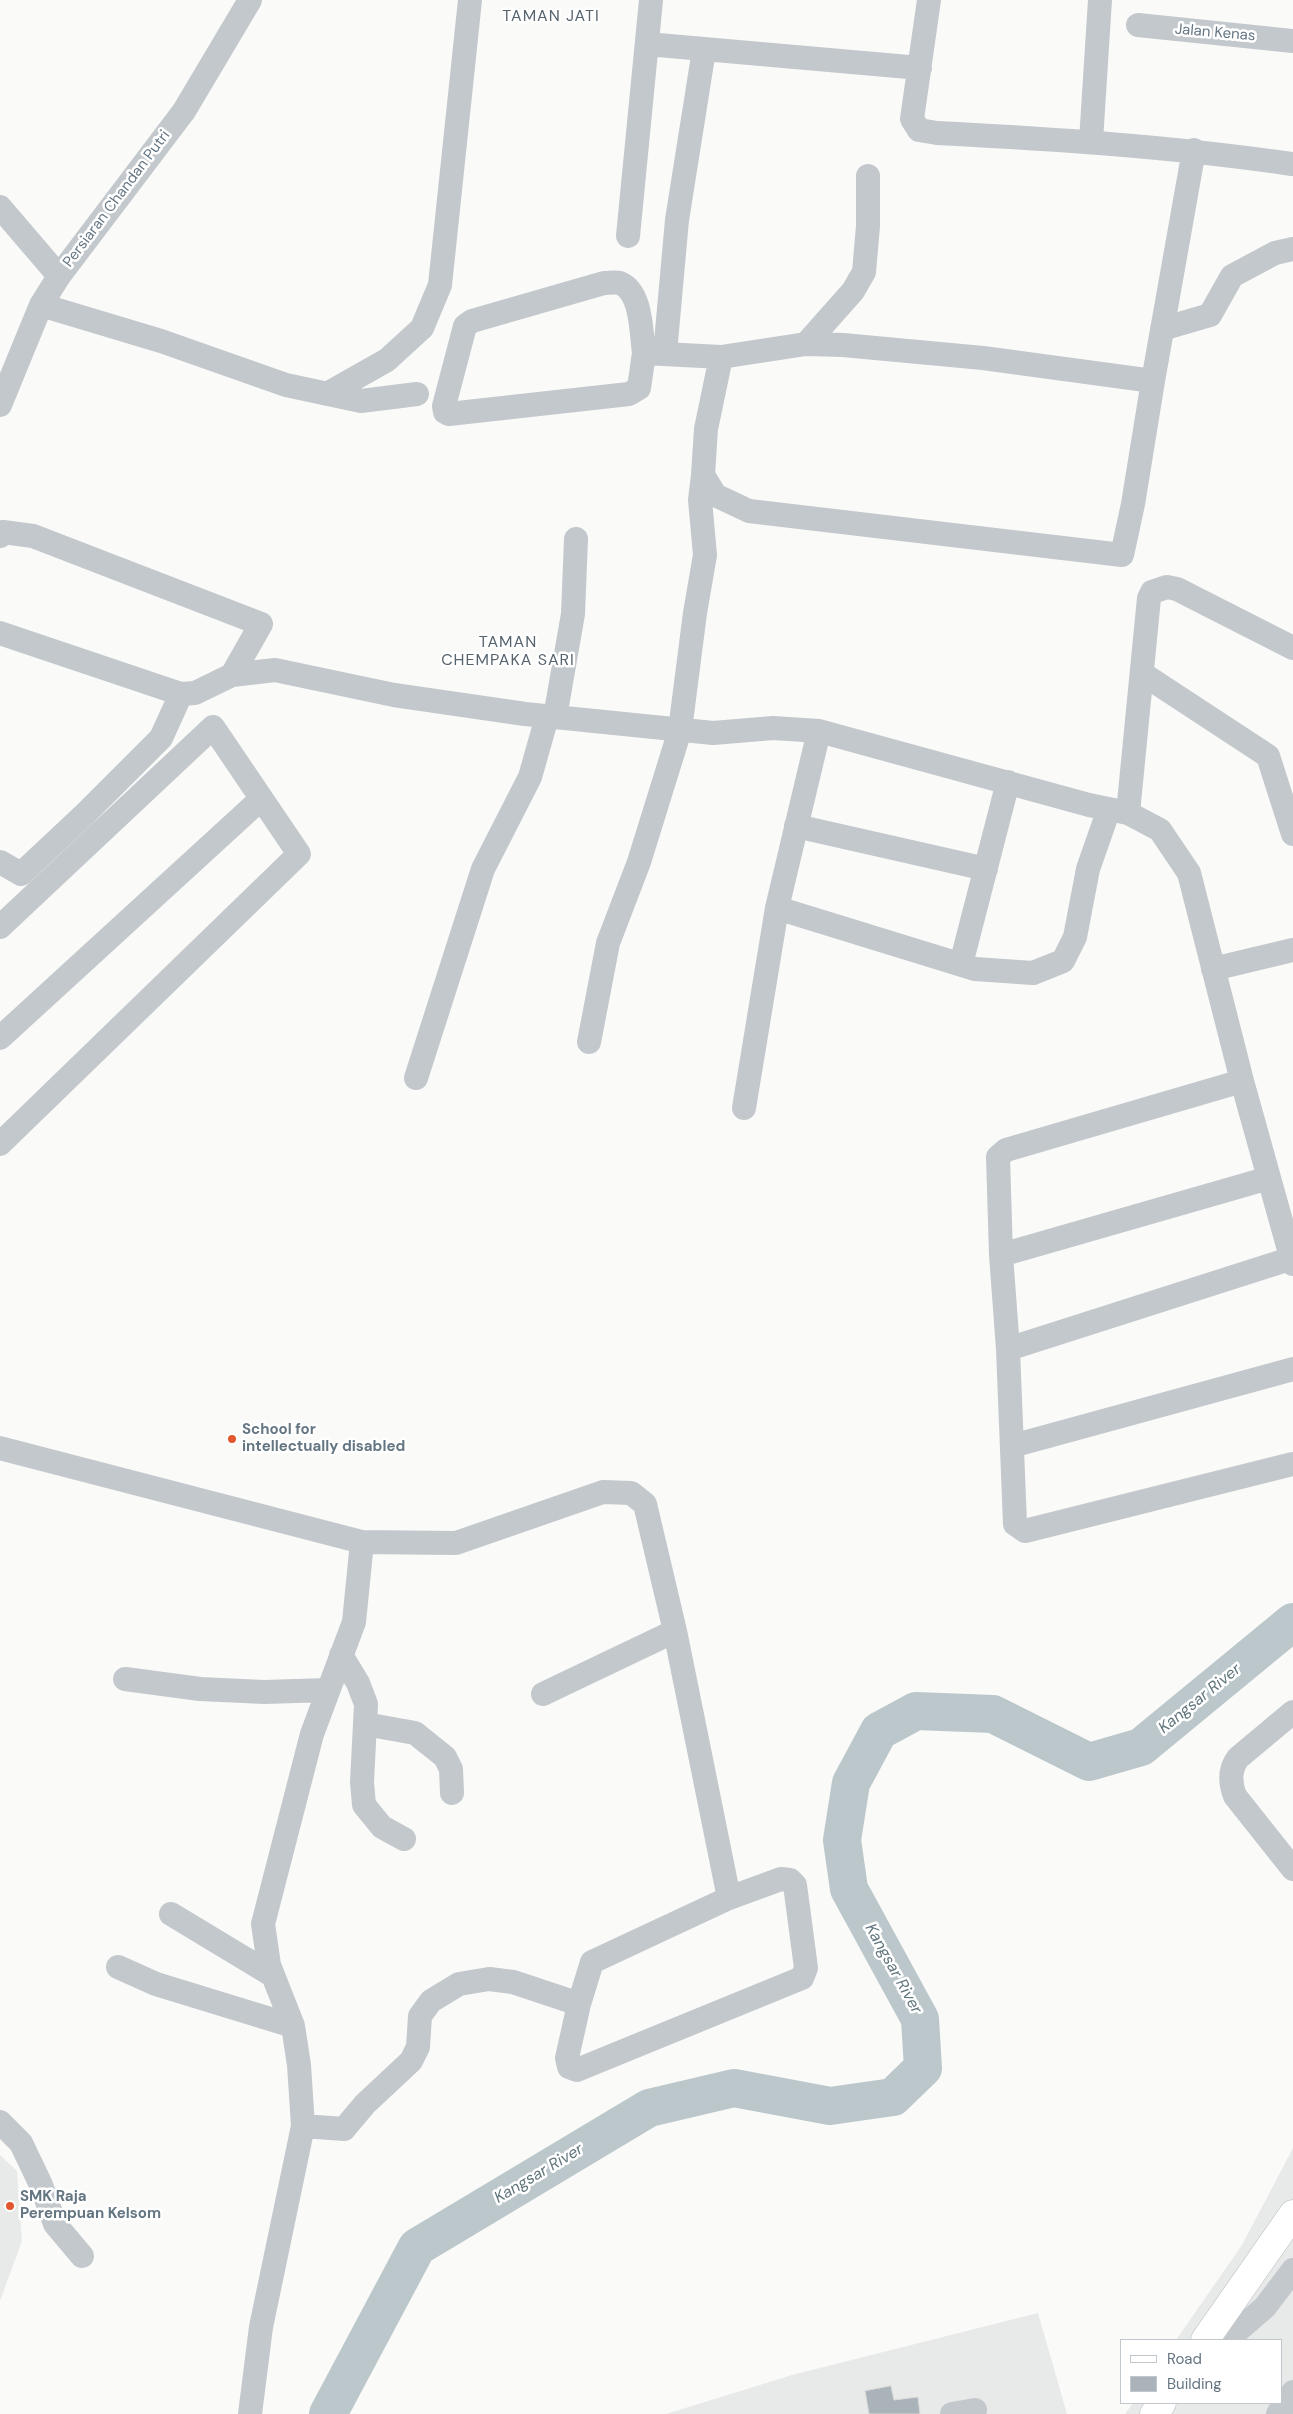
<!DOCTYPE html>
<html>
<head>
<meta charset="utf-8">
<style>
	body { margin:0 }
	#map { position:relative; width:1293px; height:2414px; overflow:hidden; background:#fafaf8; font-family:"DM Sans",sans-serif }
	canvas { display:block }
	.legend { position:absolute; left:1120px; top:2339px; width:162px; height:65px; box-sizing:border-box; background:#fff; border:1px solid #c1c8cd; margin:0; padding:6px 9px; list-style:none; font-size:15px; color:#657683 }
	.legend li { display:flex; align-items:center; gap:10px; height:25px }
	.legend b { width:25px; border:1px solid #c1c8cd }
</style>
</head>
<body>
<div id="map">
<canvas width="1293" height="2414"></canvas>
<ul class="legend">
<li><b style="height:6px;background:#fff"></b>Road</li>
<li><b style="height:14px;background:#aab3b9"></b>Building</li>
</ul>
</div>
<script>
const ctx = document.querySelector('canvas').getContext('2d');
ctx.lineJoin = 'round';
function fill(path, color) {
  ctx.fillStyle = color;
  ctx.fill(path, 'evenodd');
}
function strokePath(path, color, width, dash) {
  ctx.strokeStyle = color;
  ctx.lineWidth = width;
  ctx.lineCap = dash ? 'butt' : 'round';
  ctx.setLineDash(dash || []);
  ctx.stroke(path);
}
function drawText(font, color, halo, rows, align = 'center') {
  ctx.font = font + ' "DM Sans",sans-serif';
  ctx.lineWidth = 5;
  ctx.setLineDash([]);
  ctx.textBaseline = 'middle';
  ctx.strokeStyle = halo;
  ctx.fillStyle = color;
  for (const [text, x, y, turn = 0] of rows) {
    ctx.save();
    ctx.translate(x, y);
    ctx.rotate((+turn || 0) * Math.PI / 180);
    ctx.textAlign = isNaN(turn) ? turn : align;
    if (halo) ctx.strokeText(text, 0, 0);
    ctx.fillText(text, 0, 0);
    ctx.restore();
  }
}
fill(new Path2D(`
	M1293 2148V2414H1125L1133 2403H1282V2340H1176L1242 2245Z
	M0 2155 17 2171 22 2241 0 2301Z
	M1038 2313 1067 2414H666L792 2375Z`), '#e8e9e9');
strokePath(new Path2D(`
	M328 2414 417 2247 649 2108 734 2088 830 2106 893 2097 923 2068 920 2019 849 1889 842 1840 851 1783 879 1731 916 1711 993 1714 1089 1762 1141 1747 1293 1622`), '#bbc7cb', 38);
const building = new Path2D(`
	M891 2386 894 2400 918 2397 920 2414H869L865 2391Z`);
fill(building, '#aab3b9');
strokePath(building, '#dcdcda', 1);
const major = new Path2D(`
	M1205 2340 1293 2214
	M1154 2414 1162 2403`);
strokePath(major, '#b5babe', 29);
strokePath(new Path2D(`
	M929 0 912 119 919 130 937 133C1056 139 1174 147 1292 164
	M1138 25 1293 41
	M647 44 920 68
	M1091 141 1100 0
	M0 207 59 276
	M628 236 651 0
	M41 305 161 341 286 385 361 401 417 394
	M1162 329 1210 315 1232 276 1275 253 1293 249
	M806 344 853 291 864 272 868 226V176
	M644 353 639 388 629 394 449 414 445 412 444 406 465 326 472 321 604 283C609 283 615 282 620 283 642 292 641 332 644 353L721 357 806 344 843 345 983 358 1153 381
	M665 353 677 220 704 50
	M721 357 706 429 703 475 715 495 749 511 1122 555 1133 504 1153 381 1194 150
	M327 394 387 360 422 328 440 285 470 0
	M0 405 41 305 59 276 184 111 250 0
	M0 536 3 532 33 536 261 624 232 675
	M0 633 181 694 195 693 232 675 275 670 394 695 525 714 713 733 773 728 819 731 1089 805 1128 813 1160 830 1189 873 1242 1081 1293 1264
	M1143 674 1268 756 1293 834
	M555 717 573 614 576 539
	M1128 813 1149 598 1152 592 1167 587 1177 589 1293 648
	M796 826 986 869
	M0 862 21 874 85 814 161 738 181 694
	M777 908 975 969 1033 973 1063 961 1075 937 1088 869 1109 809
	M0 927 213 727 299 854 0 1144
	M961 964 1008 782
	M1213 969 1293 950
	M0 1038 261 799
	M589 1042 608 943 639 862 680 730 695 613 705 555 700 500 703 475
	M416 1078 483 869 530 777 547 717
	M1242 1081 1006 1150 998 1157 1001 1255 1008 1349 1015 1524 1025 1531 1293 1464
	M744 1108 777 908 819 731
	M1001 1255 1269 1178
	M1008 1349 1293 1258
	M1012 1446 1293 1369
	M0 1448 362 1542 456 1543 603 1492 631 1493 645 1504 675 1631 729 1898
	M341 1655 358 1683 366 1704 362 1782 364 1805 382 1827 404 1839
	M125 1679 200 1689 264 1692 328 1690
	M543 1694 675 1631
	M1293 1712 1238 1758C1229 1770 1230 1783 1235 1796L1293 1869
	M365 1724 415 1733 445 1757 451 1769 452 1793
	M781 1879 790 1880 795 1885 806 1968 802 1978 577 2070 569 2067 567 2058 579 2004 592 1962 729 1898Z
	M171 1914 272 1975
	M118 1967 156 1984 293 2026
	M0 2122 21 2143 41 2185 55 2224 82 2256
	M303 2126 344 2129 365 2104 411 2061 418 2047 420 2016 431 2001 459 1984 489 1979 513 1982 579 2004
	M1227 2340 1265 2307 1293 2270
	M250 2414 261 2327 303 2126 299 2065 293 2026 269 1965 263 1924 312 1734 354 1622 362 1542
	M952 2414 975 2410
	M1278 2414 1293 2392`), '#c3c8cc', 24);
strokePath(major, '#fff', 28);
for (const [x, y, r, color] of [
	[232,1439,5,"#e4572e"],
	[10,2206,5,"#e4572e"]
]) {
  const dot = new Path2D();
  dot.arc(x, y, r, 0, 2 * Math.PI);
  ctx.fillStyle = color;
  ctx.fill(dot);
  strokePath(dot, '#fff', 2);
}
drawText('15px', '#657683', '#fff', [
	["Jalan Kenas",1215,33,5],
	["Persiaran Chandan Putri",117,199,-53]
]);
drawText('bold 15px', '#657683', '#fff', [
	["School for",242,1430],
	["intellectually disabled",242,1447],
	["SMK Raja",20,2197],
	["Perempuan Kelsom",20,2214]
], 'left');
ctx.letterSpacing = '1px';
drawText('16px', '#57646e', '#fff', [
	["TAMAN JATI",551,17],
	["TAMAN",508,643],
	["CHEMPAKA SARI",508,661]
]);
ctx.letterSpacing = '0px';
drawText('italic 16px', '#60757c', '#fff', [
	["Kangsar River",1200,1699,-39],
	["Kangsar River",893,1969,61],
	["Kangsar River",539,2174,-31]
]);
</script>
</body>
</html>
